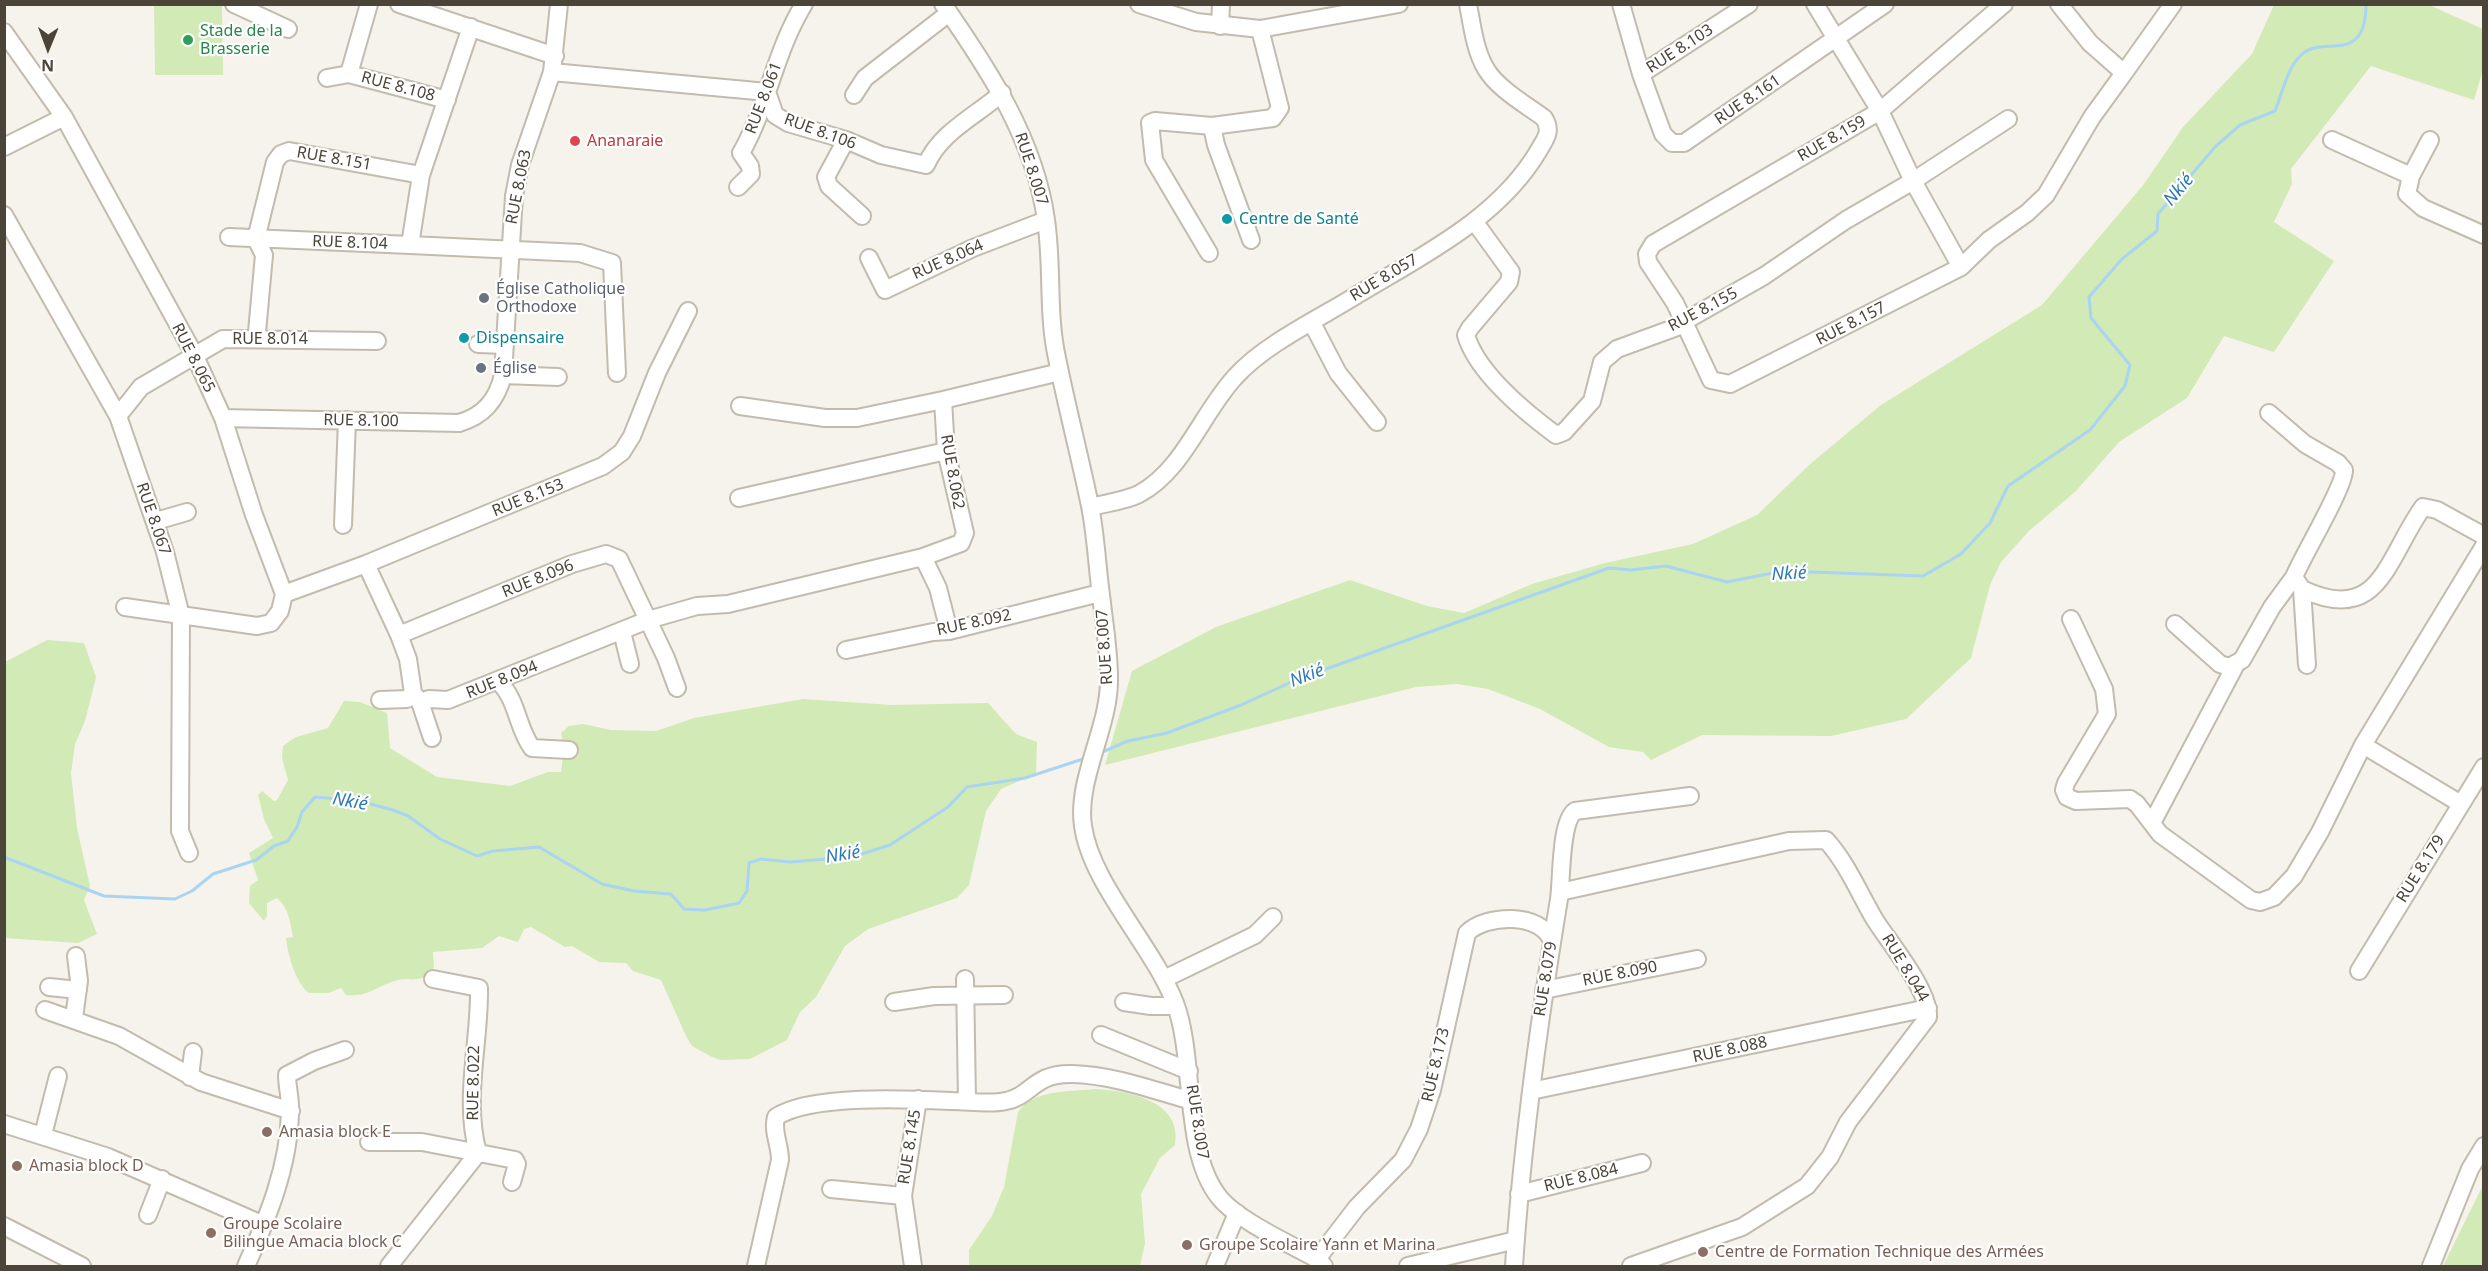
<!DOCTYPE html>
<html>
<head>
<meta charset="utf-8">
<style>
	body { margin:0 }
	#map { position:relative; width:2488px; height:1271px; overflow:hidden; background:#f6f3ec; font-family:"Noto Sans",sans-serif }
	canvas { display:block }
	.frame { position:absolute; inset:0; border:6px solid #4b4439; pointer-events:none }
	.north { position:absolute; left:18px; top:18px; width:60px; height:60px; -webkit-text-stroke:4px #fff; paint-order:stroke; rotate:181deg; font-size:16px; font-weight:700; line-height:24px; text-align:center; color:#4b4439 }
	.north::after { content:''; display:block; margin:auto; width:21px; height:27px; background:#4b4439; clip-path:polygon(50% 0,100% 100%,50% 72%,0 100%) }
</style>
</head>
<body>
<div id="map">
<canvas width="2488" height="1271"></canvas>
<div class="frame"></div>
<div class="north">N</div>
</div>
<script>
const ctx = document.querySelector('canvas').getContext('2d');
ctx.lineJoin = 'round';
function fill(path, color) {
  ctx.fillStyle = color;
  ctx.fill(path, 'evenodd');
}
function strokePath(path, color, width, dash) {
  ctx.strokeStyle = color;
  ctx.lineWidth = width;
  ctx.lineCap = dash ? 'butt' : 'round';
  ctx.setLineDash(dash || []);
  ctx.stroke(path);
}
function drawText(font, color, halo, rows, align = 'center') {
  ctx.font = font + ' "Noto Sans",sans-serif';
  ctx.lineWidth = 4.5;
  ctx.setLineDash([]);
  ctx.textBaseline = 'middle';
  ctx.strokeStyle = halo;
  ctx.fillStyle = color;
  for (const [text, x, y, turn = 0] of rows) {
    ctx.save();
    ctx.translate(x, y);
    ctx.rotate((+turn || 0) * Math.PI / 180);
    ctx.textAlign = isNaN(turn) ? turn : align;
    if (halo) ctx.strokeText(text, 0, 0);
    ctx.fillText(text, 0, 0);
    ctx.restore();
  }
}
fill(new Path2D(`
	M154 5H222L223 75H155Z
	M2274 5H2429L2483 29V70L2474 100 2371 66 2291 169 2292 184 2274 222 2334 261 2274 352 2224 336 2187 398 2119 442 2076 491 2029 531 2001 562 1990 585 1971 658 1906 719 1831 736 1702 735 1651 760 1643 752 1609 747 1540 709 1488 689 1457 684 1416 687 1105 765 1132 671 1216 627 1350 580 1427 606 1464 613 1532 584 1605 563 1693 544 1757 515 1809 465 1881 405 2042 305 2144 184 2183 127 2252 54Z
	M47 640 84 643 96 677 85 721 75 744 71 773 77 828 90 886 84 900 97 934 78 943 5 938V662Z
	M803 699 892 705 988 703 1016 734 1037 742 1036 774 1001 789 986 811 969 885 957 898 868 929 845 946 816 997 800 1012 787 1040 750 1059 720 1060 710 1056 692 1046 686 1036 661 980 633 971 626 963 599 962 572 946 565 947 531 927 524 929 518 942 499 936 482 948 433 952 434 967C422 986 409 976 395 981 374 987 370 997 346 995L341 988 328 993H309C295 982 288 955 286 938L293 937C290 922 289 908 277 898L267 903V916L264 921 249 903 250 886 258 880 249 853 273 838 264 819 258 795 262 791 274 801 277 800 288 780 282 758 283 746 296 737 328 728 344 701 360 702 387 713 390 748 437 777 510 786 548 772H561L564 746 561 733 569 726 583 724 611 730 656 731 694 718Z
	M1095 1089C1127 1091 1183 1100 1175 1145L1160 1158 1141 1194 1145 1243 1140 1266H969V1250L992 1216 1004 1187 1018 1112C1035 1089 1068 1092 1095 1089Z
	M2483 1185V1266H2443Z`), '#d2eab5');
strokePath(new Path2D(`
	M1100 753 1128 741 1167 733 1241 705 1298 679 1609 568 1631 570 1666 566 1727 582 1783 571 1923 576 1961 554 1990 523 2008 486 2090 430 2125 386 2130 365 2091 318 2089 297 2122 259 2157 231 2158 214 2215 147 2240 125 2275 111C2282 94 2287 69 2300 56 2321 33 2366 68 2366 4
	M4 857 104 896 175 899 192 891 213 874 256 860 274 846 288 841 297 827 302 812 315 797 359 801 393 810 408 816 440 839 477 856 493 851 539 847 602 884 634 891 671 894 684 909 705 910 739 903 747 891 749 863 761 859 790 862 852 857 890 845 948 807 967 787 1025 778 1086 758`), '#a9d4f2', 3);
const minor = new Path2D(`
	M234 4 288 29
	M369 4 349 74 447 100
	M399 4 555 56
	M943 4C989 70 1035 140 1046 220 1053 266 1047 313 1057 358 1067 408 1080 457 1090 506 1096 536 1097 566 1101 595 1104 622 1109 650 1109 678 1110 727 1076 779 1083 826 1091 884 1153 946 1175 1003 1196 1058 1182 1151 1219 1197 1237 1220 1290 1244 1317 1259L1324 1266
	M1139 4 1196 22 1260 29 1399 4
	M1621 4 1641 74 1749 4
	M2004 4 1880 111 1653 244 1647 254 1648 262 1675 303 1711 380 1730 384 1961 267 1913 181 2008 119
	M2059 4 2090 43 2124 73 2173 4
	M1220 26 1221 4
	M4 32 64 117 194 354 223 418 254 515 284 594 280 611 271 623 257 626 125 607
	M552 72 767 92 775 115 788 123 846 140 881 155 926 165C940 132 976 116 1002 93
	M1641 74 1663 134 1672 143H1684L1885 4
	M327 78 349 74
	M854 95 865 78 949 13
	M1212 126 1216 145 1251 240
	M846 140 826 177 829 186 862 216
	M2332 140 2411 176
	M2430 140 2411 176 2407 194 2423 208 2484 235
	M4 147 64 117
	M738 187 751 174 750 166 741 153C768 106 775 51 804 4
	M4 215 118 416 165 552 181 616 180 831 189 853
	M1474 221 1511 272 1509 282 1470 328 1466 335C1477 373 1525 412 1556 435L1564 432 1592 401 1602 362 1617 349 1677 327 1683 318 1692 317 1764 276 1846 220 1913 181 1880 111 1815 4
	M229 237 410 245 421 175
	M410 245 580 253 612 263 617 373
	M1209 253 1154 160 1150 123 1155 121 1212 126 1273 118 1280 108 1260 29
	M869 258 885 290 973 248 1046 220
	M1961 267 1989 240 2027 213 2046 195 2092 117 2124 73
	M1312 323 1338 373 1377 422
	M260 338 257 332 264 255 256 239 275 162 281 154 289 151 421 175 471 27
	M478 344 505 345
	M558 377 503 375 514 196 520 165 552 72 559 4
	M740 406 825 418H857L943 400
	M2269 413 2305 444 2338 463 2344 470C2345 486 2303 555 2294 577L2302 589 2307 665
	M118 416 141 387 223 339 377 341
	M223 418 459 423C484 416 497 400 503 375
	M739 498 946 451
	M1091 507C1106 503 1125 501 1139 494 1184 470 1202 412 1236 376 1264 345 1316 320 1352 298 1419 257 1498 220 1539 150 1546 138 1552 131 1544 118 1525 104 1498 89 1486 69 1475 51 1472 25 1468 4
	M156 521 187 512
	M343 525 347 420
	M366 564 399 635 572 564 606 554 619 559 666 658 677 688
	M2302 589C2380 626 2386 559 2423 507L2437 510 2484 536
	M284 594 366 564 603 466 622 452 632 436 657 373 688 311
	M2071 619 2104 689 2107 714 2066 783 2064 790 2067 797 2076 801 2130 799 2137 804 2160 834 2251 900 2260 902 2274 897 2294 876 2320 832 2363 745 2484 546
	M2175 624 2220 664 2229 667 2242 660 2272 607 2294 577
	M949 631 938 588 923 557 961 543 965 533 946 451 943 400 1060 372
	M622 632 630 664
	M399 635 408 659 413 693 420 702 429 699 448 700 648 620 697 606 728 604 923 557
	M846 650 933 632 949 631 1100 593
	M499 682C518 701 517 728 532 748L569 750
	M380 700 407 699 413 693
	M420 702 432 738
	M2363 745 2461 804
	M2152 823 2235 666
	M1560 892 1789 841 1826 840C1847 863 1859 893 1875 920 1889 942 1930 991 1928 1017L1848 1122 1830 1157 1807 1186 1742 1227 1631 1266
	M2359 971 2484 767
	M965 979 967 1101
	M1164 979 1255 935 1273 917
	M49 987 78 990
	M1544 990 1697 959
	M894 1002 934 996 1004 995
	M1124 1002 1151 1006H1176
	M45 1010 119 1036 201 1082 291 1111
	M74 1018 79 981 76 956
	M1101 1035 1189 1071
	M190 1077 193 1052
	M1531 1091 1928 1008
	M4 1124 108 1157 264 1225
	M43 1135 58 1076
	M369 1142H422L515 1160 517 1164 512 1182
	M831 1189 903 1196
	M1519 1194 1642 1163
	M148 1215 162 1179
	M4 1226 82 1266
	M1317 1259 1357 1207 1403 1160 1419 1129 1432 1090 1467 933C1486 914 1541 912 1552 941
	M246 1266C268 1217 289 1166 290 1112 291 1100 287 1087 287 1075L314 1061 345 1050
	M389 1266 478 1153C463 1098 480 1043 479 988L433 979
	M756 1266 780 1160C780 1144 772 1132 776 1117 810 1094 910 1099 952 1101 969 1101 990 1105 1006 1101 1032 1096 1033 1073 1072 1074 1113 1075 1153 1090 1192 1101
	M913 1266 903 1196 918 1099
	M1215 1266 1237 1213
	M1408 1266 1516 1240
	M1514 1266C1522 1143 1539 1021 1559 899 1562 878 1560 822 1575 811L1690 796
	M2431 1266 2470 1169 2484 1146`);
strokePath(minor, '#c2bbae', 20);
strokePath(minor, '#fff', 16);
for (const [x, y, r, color] of [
	[188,40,6,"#2e9e5b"],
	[575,141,6,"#e0444e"],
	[1227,219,6,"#0f9aa8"],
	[484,298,6,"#6b7280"],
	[464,338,6,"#0f9aa8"],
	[481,368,6,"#6b7280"],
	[267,1132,6,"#8d6e63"],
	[17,1166,6,"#8d6e63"],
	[211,1233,6,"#8d6e63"],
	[1187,1245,6,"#8d6e63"],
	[1703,1252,6,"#8d6e63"]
]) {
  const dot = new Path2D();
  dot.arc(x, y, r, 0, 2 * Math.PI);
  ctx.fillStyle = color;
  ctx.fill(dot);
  strokePath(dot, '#fff', 2);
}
drawText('16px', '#27864d', '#fff', [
	["Stade de la",200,31],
	["Brasserie",200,49]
], 'left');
drawText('16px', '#4b4439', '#fff', [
	["RUE 8.103",1680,49,-33],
	["RUE 8.108",398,87,15],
	["RUE 8.061",764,98,-69],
	["RUE 8.161",1748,100,-34],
	["RUE 8.106",820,132,20],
	["RUE 8.159",1832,139,-30],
	["RUE 8.151",334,159,10],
	["RUE 8.007",1031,169,72],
	["RUE 8.063",519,187,-79],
	["RUE 8.104",350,243,2],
	["RUE 8.064",948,260,-24],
	["RUE 8.057",1384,278,-31],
	["RUE 8.155",1703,310,-28],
	["RUE 8.157",1851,324,-27],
	["RUE 8.014",270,339],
	["RUE 8.065",193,358,63],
	["RUE 8.100",361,421,1],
	["RUE 8.062",952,472,80],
	["RUE 8.153",528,498,-22],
	["RUE 8.067",153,519,71],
	["RUE 8.096",538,579,-22],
	["RUE 8.092",974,623,-12],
	["RUE 8.007",1105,647,-94],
	["RUE 8.094",502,680,-22],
	["RUE 8.179",2421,869,-58],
	["RUE 8.044",1905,968,59],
	["RUE 8.090",1620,974,-11],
	["RUE 8.079",1546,979,-81],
	["RUE 8.088",1730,1050,-12],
	["RUE 8.173",1436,1065,-77],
	["RUE 8.022",474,1083,-89],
	["RUE 8.007",1197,1122,81],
	["RUE 8.145",910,1147,-81],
	["RUE 8.084",1581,1178,-14]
]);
drawText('16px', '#be3a42', '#fff', [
	["Ananaraie",587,141]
], 'left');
drawText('16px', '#0d838f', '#fff', [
	["Centre de Santé",1239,219],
	["Dispensaire",476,338]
], 'left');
drawText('16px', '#5b616d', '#fff', [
	["Église Catholique",496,289],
	["Orthodoxe",496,307],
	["Église",493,368]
], 'left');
drawText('16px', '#785e54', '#fff', [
	["Amasia block E",279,1132],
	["Amasia block D",29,1166],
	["Groupe Scolaire",223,1224],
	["Bilingue Amacia block C",223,1242],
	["Groupe Scolaire Yann et Marina",1199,1245],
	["Centre de Formation Technique des Armées",1715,1252]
], 'left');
drawText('italic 18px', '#2e7ab2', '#fff', [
	["Nkié",2179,190,-50],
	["Nkié",1789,574,-3],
	["Nkié",1307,676,-21],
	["Nkié",350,802,10],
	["Nkié",843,855,-9]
]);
</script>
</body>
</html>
